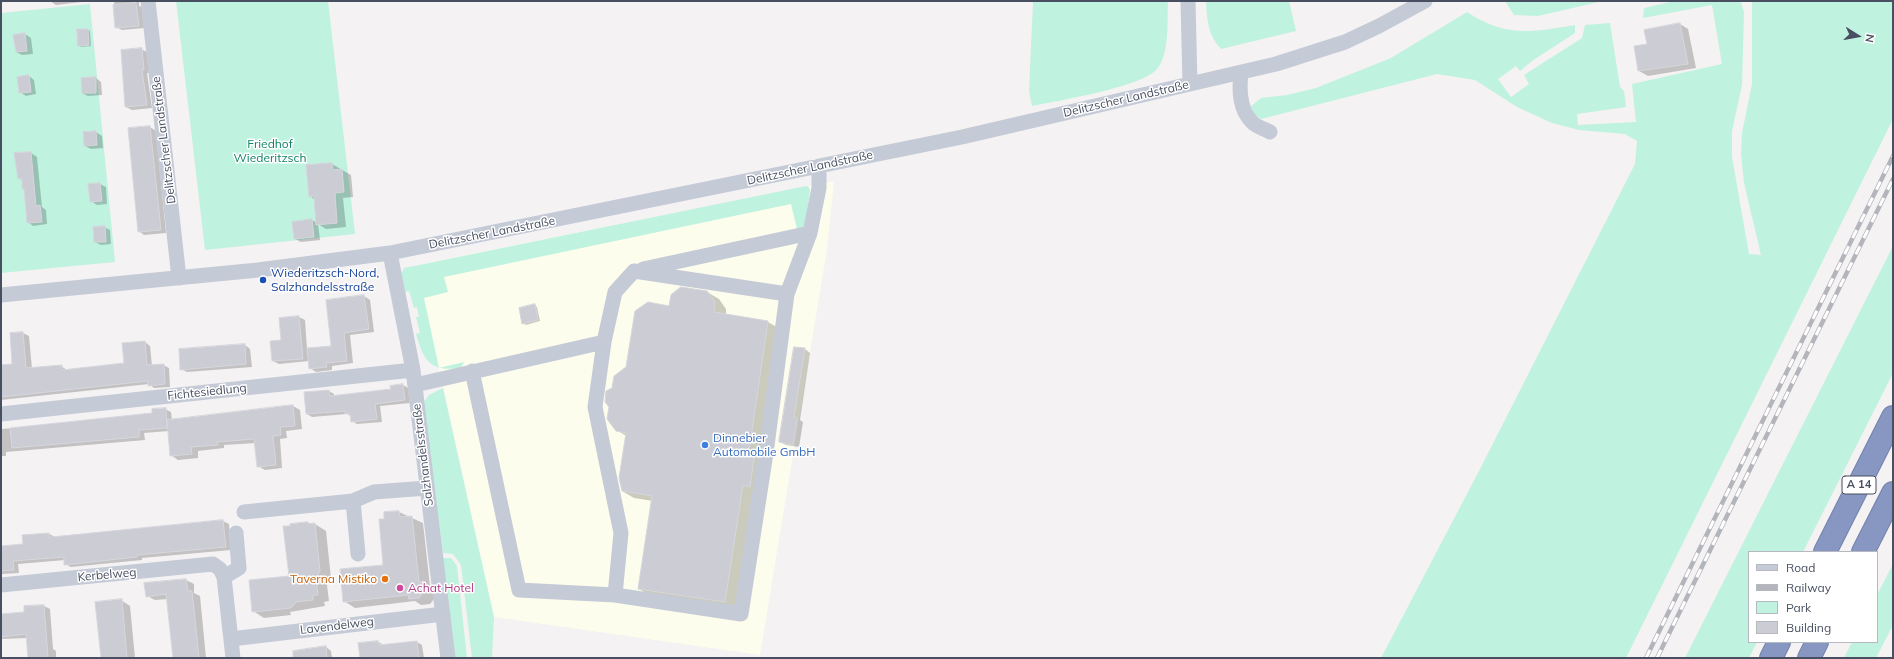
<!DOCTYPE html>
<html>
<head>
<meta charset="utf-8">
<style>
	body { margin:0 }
	#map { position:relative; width:1894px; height:659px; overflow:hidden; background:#f4f2f2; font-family:Mulish,sans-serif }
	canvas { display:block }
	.frame { position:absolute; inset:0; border:2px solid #484f61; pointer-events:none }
	.legend { position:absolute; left:1748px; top:551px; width:130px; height:92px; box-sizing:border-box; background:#fff; border:1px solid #b6b9c0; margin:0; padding:5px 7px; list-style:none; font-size:12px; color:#484f61 }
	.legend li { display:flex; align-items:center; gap:8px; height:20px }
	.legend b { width:20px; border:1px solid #b6b9c0 }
	.north { position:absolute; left:1838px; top:16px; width:40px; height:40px; -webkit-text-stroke:3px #fff; paint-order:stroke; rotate:101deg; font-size:11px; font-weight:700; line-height:16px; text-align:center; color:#484f61 }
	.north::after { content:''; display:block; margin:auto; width:14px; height:18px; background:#484f61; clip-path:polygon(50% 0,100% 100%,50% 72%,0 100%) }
</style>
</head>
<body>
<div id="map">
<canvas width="1894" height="659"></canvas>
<div class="frame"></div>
<ul class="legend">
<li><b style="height:5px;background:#c5cad7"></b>Road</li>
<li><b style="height:5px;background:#b4b5bc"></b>Railway</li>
<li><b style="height:11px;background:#c0f2e0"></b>Park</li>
<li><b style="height:11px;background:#cccdd4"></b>Building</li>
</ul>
<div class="north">N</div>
</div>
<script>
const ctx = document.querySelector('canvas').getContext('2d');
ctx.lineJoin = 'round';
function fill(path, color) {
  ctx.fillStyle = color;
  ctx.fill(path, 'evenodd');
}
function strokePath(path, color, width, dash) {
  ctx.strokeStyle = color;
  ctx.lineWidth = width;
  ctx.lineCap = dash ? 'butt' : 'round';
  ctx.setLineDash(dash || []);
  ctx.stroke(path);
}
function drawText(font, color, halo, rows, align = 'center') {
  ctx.font = font + ' Mulish,sans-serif';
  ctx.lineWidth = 3;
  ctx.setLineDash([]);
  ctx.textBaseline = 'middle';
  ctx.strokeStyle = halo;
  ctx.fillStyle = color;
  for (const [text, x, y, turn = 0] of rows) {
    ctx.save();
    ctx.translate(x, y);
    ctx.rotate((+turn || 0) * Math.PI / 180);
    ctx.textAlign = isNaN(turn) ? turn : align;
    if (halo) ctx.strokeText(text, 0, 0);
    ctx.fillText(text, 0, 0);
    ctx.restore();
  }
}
fill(new Path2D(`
	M834 181 827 249 760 655 494 617 416 265Z`), '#fdfded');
fill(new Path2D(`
	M176 1H328L355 234 205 250Z
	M1033 1H1168C1167 20 1170 54 1157 69 1142 87 1057 101 1032 106L1029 92Z
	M1206 1H1289L1296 31 1221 49C1208 35 1207 20 1206 1Z
	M1505 1H1603L1538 16 1514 15Z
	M1674 1H1737L1741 3 1744 12 1742 85 1732 131V157L1749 254 1761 255 1744 183 1741 154 1742 133 1752 84V1H1893V119L1626 658H1381L1479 471 1635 164 1637 141 1625 134 1579 130 1552 123 1517 107 1475 80 1437 74 1261 119 1254 114 1251 106 1261 98 1287 95 1316 88 1391 58 1467 12C1506 38 1532 32 1575 25V33L1532 61 1520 71 1516 66 1498 79 1511 97 1529 84 1524 75 1582 38 1585 25 1610 23 1620 87 1624 91 1626 107 1577 114 1578 125 1636 122 1632 84 1722 64 1712 5 1643 18 1644 8Z
	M90 4 115 262 1 273V13Z
	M806 186 809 187 810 191 805 227 797 229 791 204 444 277 448 292 424 298 439 368 464 362 461 368C431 372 424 362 416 334L420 333 416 317H419L417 307 414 308 409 291 405 292 401 275 404 268Z
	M1893 246V373L1803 552H1749V642H1757L1749 658H1685Z
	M443 388 494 617 492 658H472L461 565 453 554 443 553 423 403 429 395Z
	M443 558H451L457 566 467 658H455Z
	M1893 564V625L1876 658H1844L1852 642H1877V595Z`), '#c0f2e0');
fill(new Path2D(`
	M50 1H82V2L56 5Z
	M114 1H139V6L142 7 144 28 122 30 116 27Z
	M1680 24 1688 29 1696 68 1648 76 1639 71 1648 45Z
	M88 30 90 31 91 46 81 47 79 45Z
	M25 34 31 38 33 54 22 55 16 52Z
	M141 49 147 52 149 73H147L152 108 132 110 126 107Z
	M29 76 34 80 36 94 26 96 20 92Z
	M96 78 101 82 102 95 88 96 82 93Z
	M150 127 156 131 166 233 144 235 139 231Z
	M96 132 102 136 103 148 91 149 85 146Z
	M31 153 37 157 42 207 46 210 47 224 33 226 28 222 25 190 23 181 19 178Z
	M332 164 351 175 353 197 343 198 346 227 326 229 318 224 320 240 301 242 295 239 312 220 317 223 315 200 310 196 307 166Z
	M100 184 106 187 107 204 97 205 91 201Z
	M104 227 110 230 111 244 101 245 95 242Z
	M707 292 719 299 726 309V315L768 322 780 329 737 609 651 596 639 589 653 501 634 498 622 491 626 436 617 430 613 389 627 367 670 307Z
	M364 296 370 300 374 332 350 335 353 363 332 366V370L316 372 310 368 309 361 279 364 273 361 282 341 280 318 299 317 305 320 307 349 332 347Z
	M535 305 537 307 540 321 526 325 523 323Z
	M23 333 29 336 32 369 61 366 67 370 125 364 145 342 150 346 152 366 163 365 169 368 170 387 154 388 149 384 1 400V366L13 365 11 334Z
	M245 345 250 349 252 367 187 372 181 369Z
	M805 349 810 353 800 420 803 422 799 447 786 445 780 442Z
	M403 385 408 388 410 403 380 406 382 422 357 424 352 421 351 416 347 414 312 417 307 414 329 391 334 394V396L392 390Z
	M293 406 300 410 302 429 286 431 287 438 280 439 282 468 265 470 258 466 256 443 224 445V448L198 451V458L178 460 171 455 169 431 144 433 145 440 6 452V456H1V429L43 426 153 414 165 409 171 412 172 420Z
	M399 512 423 523 430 586 434 589 435 598 430 604 421 605 415 601 355 608 344 601 384 566 385 520Z
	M223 521 229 524 231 550 142 558V560L71 567 65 564V560L18 564 19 573 1 574V547L24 545 49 534 55 537Z
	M308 523 315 524 326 531 331 578 327 585 329 601 324 602 325 606 290 612 291 615 264 618 253 611 290 577Z
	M186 580 194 584V593L200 596 206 658H174L168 599 155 600 147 596Z
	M121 600 130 606 135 658H102Z
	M44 606 50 609 53 649 56 651V658H29L27 638 1 639V615L25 613Z
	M378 642 384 645 417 642 422 645 424 658H361L359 644Z
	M326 647 331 651 332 658H306Z`), '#0003');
const building = new Path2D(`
	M136 3 139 26 115 28 113 5Z
	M1680 23 1688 64 1638 71 1634 46 1647 44 1644 30Z
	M77 29H88L89 45 78 46Z
	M25 33 27 51 16 52 13 35Z
	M142 48 144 70H142L147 105 125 107 121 50Z
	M29 75 31 92 19 93 17 77Z
	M96 77V93H82L81 78Z
	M150 126 161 230 138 232 128 128Z
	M96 131 97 145 84 146 83 132Z
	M31 152 36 206 40 205 42 222 27 223 24 189H22V178L18 179 14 153Z
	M332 163 333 170 342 169 344 192 335 193 337 223 316 225 314 196 309 197 306 165Z
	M100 183 102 201 90 202 88 184Z
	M312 219 314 237 294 239 292 222Z
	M105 226 106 242H94L93 227Z
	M681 287 707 291 715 302 714 312 768 321 749 451 755 452 750 487 743 485 725 602 638 589 652 496 622 491 619 478 626 433 616 431 607 419 609 407 605 402 606 391 612 388 614 376 626 367 635 311 648 302 669 306 671 295Z
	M364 295 369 329 344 333 347 361 326 363 327 367 309 369 307 348 331 346 326 300Z
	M535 304 538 320 522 324 519 308Z
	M299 316 303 359 272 361 270 341 281 340 279 318Z
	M23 332 26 368 62 365V370L124 363 122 343 145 341 147 365 164 364 165 384 148 386V381L1 397V365L12 364 10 333Z
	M245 344 246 364 180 370 179 349Z
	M794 347 805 348 794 417 797 418 793 445 779 442Z
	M403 384 405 400 375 404 377 419 351 422 350 413 345 414V411L306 414 304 392 329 390 330 396 391 389 390 386Z
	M293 405 295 426 280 427 281 435 273 436 276 465 257 467 254 439 217 442 218 445 191 447 192 454 170 456 167 420Z
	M166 408 167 428 139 430V437L12 448 10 428 152 413V409Z
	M399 511 400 517 412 516 419 582 423 581 424 591 419 598 409 599 408 595 343 602 340 569 383 565 379 519H384V512Z
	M223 520 226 547 137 555V557L64 565V557L13 561 14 570 1 571V546L23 544 22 535 49 533V537Z
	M308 522V524L315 523 320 571 316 578 318 595H313V600L296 602 291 608 252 612 249 580 289 576 283 526H290V524Z
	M186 579 188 591H192L199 658H173L166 594 146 597 144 583Z
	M122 599 127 658H101L95 602Z
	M44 605 48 658H28L26 634 1 637V614L24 612V606Z
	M378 641 379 645 417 641 419 658H360L358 643Z
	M326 646 327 658H293V651Z`);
fill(building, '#cccdd4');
strokePath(building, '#d6d6dd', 1);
const highway = new Path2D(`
	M1825 552 1893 417
	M1863 552 1893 493
	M1771 658 1779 642
	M1809 658 1817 642`);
strokePath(highway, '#7381ae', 24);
strokePath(new Path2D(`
	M148 1 179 278
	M1188 1 1190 84
	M1241 73C1239 90 1239 110 1253 123 1257 127 1265 129 1270 132
	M390 253 413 370 448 658
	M643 269 810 233
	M1 295 258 270 390 253 962 137 1276 64 1345 42 1379 26 1425 1
	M472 371 519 590 615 595 621 533 595 407 604 342
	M415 385 604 342 615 292 634 271 787 294 810 233 819 188V166
	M1 414 413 370
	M353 501 358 554
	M244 512 353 501 374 492 427 488
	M224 577 239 568 236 533
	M1 585 213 564 220 569 224 577 233 658
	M615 595 741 614 766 453 787 294
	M231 639 443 614`), '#c5cad7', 15);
strokePath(highway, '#8896c2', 22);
const rail = new Path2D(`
	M1646 658 1893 156
	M1657 658 1893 179`);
strokePath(rail, '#b4b5bc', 4.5);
strokePath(rail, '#fff', 3, [9]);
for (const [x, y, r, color] of [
	[263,280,4,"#1a4fb4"],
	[705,445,4,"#3f7fe0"],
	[385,579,4,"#e8710a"],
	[400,588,4,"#d1479c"]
]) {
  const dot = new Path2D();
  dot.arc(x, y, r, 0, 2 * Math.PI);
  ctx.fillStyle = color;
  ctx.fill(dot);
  strokePath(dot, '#fff', 1.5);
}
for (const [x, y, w] of [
	[1859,485,34]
]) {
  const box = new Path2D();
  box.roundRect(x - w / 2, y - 9, w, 18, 3);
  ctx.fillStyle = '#fff';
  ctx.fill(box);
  strokePath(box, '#484f61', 1);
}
drawText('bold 11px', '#484f61', null, [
	["A 14",1859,485]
]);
drawText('12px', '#484f61', '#fff', [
	["Delitzscher Landstraße",1126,99,-13],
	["Delitzscher Landstraße",164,140,-97],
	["Delitzscher Landstraße",810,168,-12],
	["Delitzscher Landstraße",492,233,-11],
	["Fichtesiedlung",207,392,-6],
	["Salzhandelsstraße",423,455,-97],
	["Kerbelweg",107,575,-5],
	["Lavendelweg",337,626,-7]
]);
drawText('12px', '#138266', '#fff', [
	["Friedhof",270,144],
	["Wiederitzsch",270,158]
]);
drawText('12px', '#164399', '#fff', [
	["Wiederitzsch-Nord,",271,273],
	["Salzhandelsstraße",271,287]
], 'left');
drawText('12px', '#366cbe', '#fff', [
	["Dinnebier",713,438],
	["Automobile GmbH",713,452]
], 'left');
drawText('12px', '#c56008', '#fff', [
	["Taverna Mistiko",377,579]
], 'right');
drawText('12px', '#b23c85', '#fff', [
	["Achat Hotel",408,588]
], 'left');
</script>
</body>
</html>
